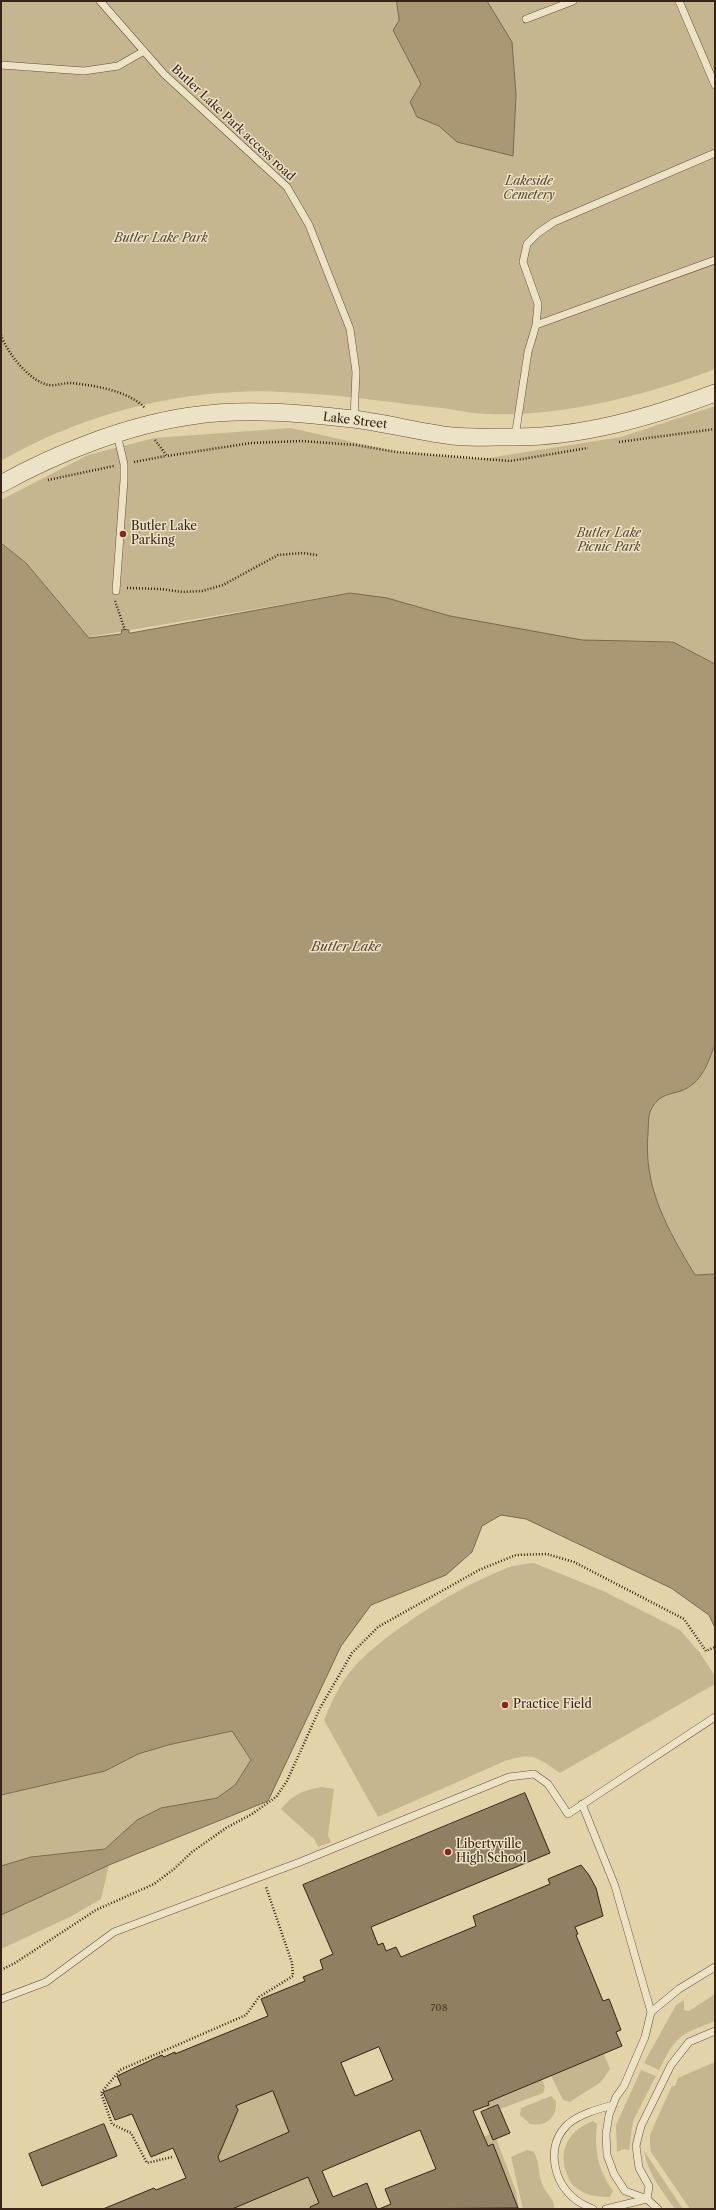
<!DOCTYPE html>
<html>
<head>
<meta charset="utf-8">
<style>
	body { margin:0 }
	#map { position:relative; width:716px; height:2210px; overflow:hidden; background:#e2d4a8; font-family:"Libre Caslon Text",serif }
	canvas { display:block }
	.frame { position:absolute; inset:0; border:2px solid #392216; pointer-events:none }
</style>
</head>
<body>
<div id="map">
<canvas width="716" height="2210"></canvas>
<div class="frame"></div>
</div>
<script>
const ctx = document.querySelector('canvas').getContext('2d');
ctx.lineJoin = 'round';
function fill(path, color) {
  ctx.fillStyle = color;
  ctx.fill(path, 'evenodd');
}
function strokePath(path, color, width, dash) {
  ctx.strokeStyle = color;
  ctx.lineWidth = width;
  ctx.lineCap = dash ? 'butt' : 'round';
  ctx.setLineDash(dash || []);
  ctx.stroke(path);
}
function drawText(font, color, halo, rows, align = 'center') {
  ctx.font = font + ' "Libre Caslon Text",serif';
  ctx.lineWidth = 3;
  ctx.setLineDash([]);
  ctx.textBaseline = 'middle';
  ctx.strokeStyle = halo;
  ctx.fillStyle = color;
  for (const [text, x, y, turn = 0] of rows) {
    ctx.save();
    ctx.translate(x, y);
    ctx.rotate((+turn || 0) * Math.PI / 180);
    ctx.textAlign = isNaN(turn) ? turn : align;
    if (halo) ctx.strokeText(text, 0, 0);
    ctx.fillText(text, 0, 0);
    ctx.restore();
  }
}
fill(new Path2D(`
	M1 1H715V369C649 395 560 417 489 414 473 414 457 410 441 408 403 404 365 398 328 395 297 393 266 390 235 392 154 396 71 420 1 461Z
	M715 406V664L673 642 672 639 671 641H582L451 617 350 593 89 637 26 563 1 542V500L88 455 154 438 291 428 397 452 482 459 621 437Z
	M715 1044V1274L695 1275C668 1230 643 1188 648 1133 649 1118 647 1111 658 1100 663 1095 674 1093 681 1091 702 1083 708 1063 715 1044Z
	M534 1563 603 1591 680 1630 700 1653 715 1676V1684L560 1773C536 1757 534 1752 505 1761L378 1817 324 1720C332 1701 340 1683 354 1667 388 1630 460 1586 507 1568 515 1565 525 1564 534 1563Z
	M232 1731 251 1760 235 1785 217 1798 161 1808 137 1820 105 1849 31 1857 1 1866V1795L105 1771 138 1754 168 1745Z
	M322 1787 334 1789 328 1835 331 1842 318 1847 315 1840 281 1809C292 1795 303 1790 322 1787Z
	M109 1865 101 1899 70 1917 1 1949V1915Z
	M715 1994V2021C678 2036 677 2034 659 2070L644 2063 676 2005 684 2000V2010L689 2011Z
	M604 2054 610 2069 601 2082 570 2102 563 2100 551 2076Z
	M715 2062V2209H690L651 2152 650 2146V2136L655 2123 672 2086H675L678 2078Z
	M641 2070 656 2076 633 2121 629 2150 624 2149 617 2152 616 2125Z
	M542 2080 545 2087 543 2093 500 2109 498 2105 488 2109 486 2106 489 2105 488 2102Z
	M273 2091 289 2132 220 2162 218 2157 238 2110 236 2106Z
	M551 2096 556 2101C557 2118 546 2127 530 2124L520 2115 521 2108Z
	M593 2121 597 2124C594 2149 598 2171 613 2191L610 2197C599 2197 587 2196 578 2189 571 2185 568 2178 566 2171 558 2148 571 2129 593 2121Z
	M490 2134 496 2138 516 2191 519 2209H515L518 2208 493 2144 488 2146 484 2137Z
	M527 2150 534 2152C540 2162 538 2176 543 2186 546 2194 556 2200 554 2209H523L511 2157Z
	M644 2151 683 2209H675C662 2191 648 2174 644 2151Z
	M308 2177 319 2203 310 2207 311 2209H232Z`), '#c5b68f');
const water = new Path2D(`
	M397 1H487L512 42 516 95 513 156 457 142 439 126 417 117 410 102 421 84 393 30 399 21Z
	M1 543 26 563 89 638 121 634 122 629 129 630V633H131L350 593 387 598 450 616 582 640 673 642 715 664V1044C708 1063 702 1083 681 1091 674 1093 663 1095 658 1100 647 1111 649 1118 648 1133 643 1188 668 1230 695 1275L715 1274V1628L709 1615 671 1588 526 1519 501 1515 482 1526 472 1552 446 1575 371 1605 341 1646 268 1801 109 1865 1 1915V1866L31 1857 105 1849 137 1820 161 1808 217 1798 235 1785 251 1760 232 1731 168 1745 138 1754 105 1771 1 1795Z`);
fill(water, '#a99776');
strokePath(water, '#7c6850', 1);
const building = new Path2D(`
	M525 1793 550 1853 371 1927 378 1945 383 1943 386 1951 396 1947 401 1957 476 1926 473 1916 550 1884 548 1879 581 1865 589 1875 596 1888 603 1916 575 1927 578 1934 576 1935 603 2001 609 1999 621 2030 616 2032 622 2046 488 2102 489 2105 473 2111 488 2146 493 2144 518 2208 379 2209 391 2204 385 2189 436 2169 420 2130 322 2171 333 2197 367 2183 377 2209H311L310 2207 319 2203 308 2177 232 2209H103L154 2188 156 2190 186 2178 173 2148 151 2157 132 2114 115 2120 103 2092 121 2085 117 2076 162 2055 164 2057 175 2052V2054L268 2016 261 1999 305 1981 303 1977 323 1969 320 1960 333 1954 303 1885ZM379 2047 393 2080 355 2096 341 2063ZM273 2091 289 2132 220 2162 218 2157 238 2110 236 2106Z
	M498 2105 510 2133 493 2140 481 2112Z
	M104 2124 117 2156 42 2186 29 2154Z`);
fill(building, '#917f62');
strokePath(building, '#392216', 1);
const service = new Path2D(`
	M100 1 164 74 287 187 309 225 350 329 356 372 354 419
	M679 1 715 85
	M526 19 573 1
	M1 65 84 71 118 66 144 51
	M536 325 538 304 523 262 527 244 538 233 554 222 715 153
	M515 437 528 352 536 325 715 260
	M116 591 124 480V464L117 434
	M582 1804 615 1886 651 2012
	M1 1999 46 1982 114 1932 300 1862 509 1777 534 1774 548 1784 568 1814 715 1717
	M647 2199 649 2186 639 2168 636 2146 641 2126 671 2065 689 2042 715 2031
	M593 2209C587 2206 581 2204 576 2200 553 2182 545 2146 568 2124 580 2114 598 2109 613 2105
	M606 2209 647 2199
	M658 2209 647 2199 625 2191 614 2174 607 2155 606 2134 609 2115 616 2097 624 2086 645 2037 651 2012 679 1989 715 1967`);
const tertiary = new Path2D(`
	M1 484C57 453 127 425 191 416 244 408 301 413 353 419 386 423 419 432 452 436 472 438 494 437 514 437 583 437 651 417 715 393`);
strokePath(service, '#634e3a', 8);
strokePath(tertiary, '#634e3a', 18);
strokePath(new Path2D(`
	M1 335C7 353 30 382 49 385 56 386 63 383 70 383 94 385 129 391 145 408
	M155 440 167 456 251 443 301 441 356 445 397 452 510 461 588 448
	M619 442 715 429
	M134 462 166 456
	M48 480 114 466
	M127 588 161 589 182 592 202 591 223 585 278 555 303 553 317 555
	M115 601 125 630
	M1 1970 15 1963 96 1910 154 1884 174 1869 192 1852 226 1828 252 1814 276 1797 287 1781 320 1708 352 1653 378 1627 479 1570 516 1555 547 1554 574 1562 684 1619 706 1651 715 1647
	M172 2157 147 2163 131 2133 112 2124 101 2093 120 2070 246 2015 259 1997 293 1976 292 1963 266 1887`), '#392216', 2.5, [1, 2]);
strokePath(service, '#ece3c6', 7);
strokePath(tertiary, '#ece3c6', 17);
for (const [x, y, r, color] of [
	[123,534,4,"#8f2418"],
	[505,1705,4,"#8f2418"],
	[448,1852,4,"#8f2418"]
]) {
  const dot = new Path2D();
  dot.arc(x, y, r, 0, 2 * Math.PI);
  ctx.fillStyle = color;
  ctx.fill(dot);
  strokePath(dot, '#ece3c6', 1.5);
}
drawText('10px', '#4f3929', null, [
	["708",439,2008]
]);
drawText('12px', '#392216', '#ece3c6', [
	["Butler Lake Park access road",233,123,43],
	["Lake Street",355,421,7]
]);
drawText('italic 12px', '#5c4734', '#ece3c6', [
	["Lakeside",529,182],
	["Cemetery",529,196],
	["Butler Lake Park",161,239],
	["Butler Lake",609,534],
	["Picnic Park",609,548]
]);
drawText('12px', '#392216', '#ece3c6', [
	["Butler Lake",131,527],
	["Parking",131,541],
	["Practice Field",513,1705],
	["Libertyville",456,1845],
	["High School",456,1859]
], 'left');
drawText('italic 13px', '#5b4533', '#ece3c6', [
	["Butler Lake",346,947]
]);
</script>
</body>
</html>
